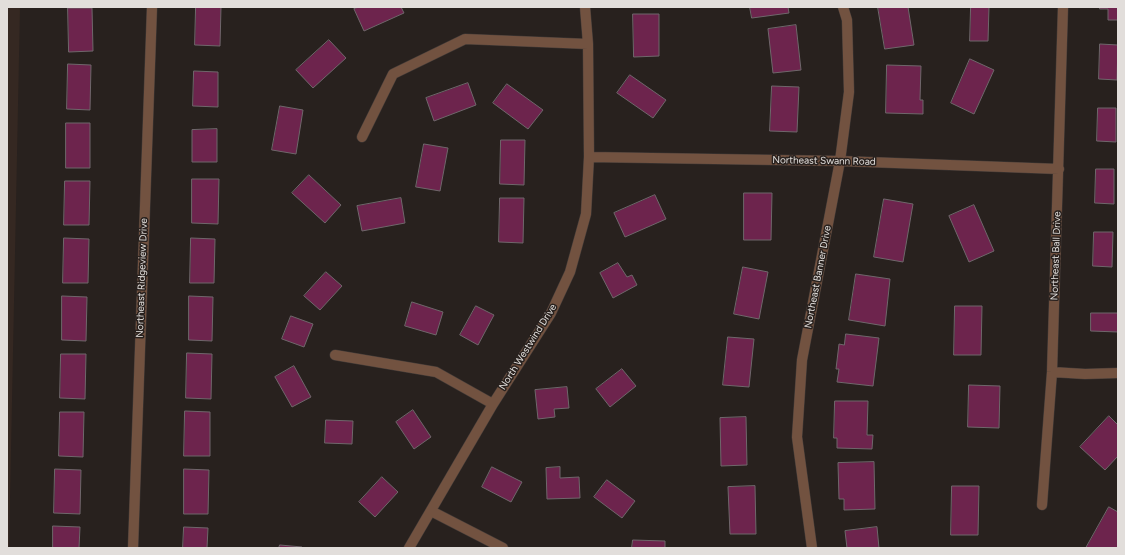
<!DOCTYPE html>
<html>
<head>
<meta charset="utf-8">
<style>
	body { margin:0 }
	#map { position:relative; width:1125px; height:555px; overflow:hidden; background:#28211e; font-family:Figtree,sans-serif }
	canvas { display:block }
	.frame { position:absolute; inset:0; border:8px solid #e2dedb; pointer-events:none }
</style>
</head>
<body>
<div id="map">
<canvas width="1125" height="555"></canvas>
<div class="frame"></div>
</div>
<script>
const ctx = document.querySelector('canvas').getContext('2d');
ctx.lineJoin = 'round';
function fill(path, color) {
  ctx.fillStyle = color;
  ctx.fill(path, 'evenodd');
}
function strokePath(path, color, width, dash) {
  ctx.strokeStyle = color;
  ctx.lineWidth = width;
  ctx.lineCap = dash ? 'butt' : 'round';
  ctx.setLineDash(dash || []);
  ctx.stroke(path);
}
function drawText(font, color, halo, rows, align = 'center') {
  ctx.font = font + ' Figtree,sans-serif';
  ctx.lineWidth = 3;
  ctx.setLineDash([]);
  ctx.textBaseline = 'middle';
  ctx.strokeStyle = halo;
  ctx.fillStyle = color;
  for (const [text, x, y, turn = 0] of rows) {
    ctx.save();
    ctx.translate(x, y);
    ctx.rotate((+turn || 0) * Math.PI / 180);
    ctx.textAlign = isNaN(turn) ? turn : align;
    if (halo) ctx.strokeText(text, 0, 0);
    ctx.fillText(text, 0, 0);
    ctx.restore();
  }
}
fill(new Path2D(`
	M7 7H20L9 548H7Z`), '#352822');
const building = new Path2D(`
	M196 7H221L220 46 195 45Z
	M359 7H401L404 13 364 31 354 9Z
	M750 7H788L789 13 752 18Z
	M878 7H908L914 45 885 49Z
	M971 7H989L988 41H970Z
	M1100 7H1118V20H1108V9H1100Z
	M68 8H92L93 51 69 52Z
	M633 14H659V56L634 57Z
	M796 25 801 70 773 73 768 29Z
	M329 40 346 58 313 88 296 70Z
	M1100 44 1118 45 1117 80 1099 79Z
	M970 59 994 70 974 114 951 103Z
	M68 64 91 65 90 110 67 109Z
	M887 65 921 66 920 100H923V114L886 113Z
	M194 71 218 72V107L193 106Z
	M630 75 666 100 653 118 617 93Z
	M468 83 476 105 434 121 426 98Z
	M507 84 543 110 528 129 493 103Z
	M772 86 799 87 797 132 770 131Z
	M280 106 303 110 296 154 272 150Z
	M1098 108H1116V142L1097 141Z
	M66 123H90V168H66Z
	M217 129V162H192V130Z
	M501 140H525L524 185 500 184Z
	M424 144 448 148 440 191 416 187Z
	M1096 169H1114V204L1095 203Z
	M309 175 341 205 325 223 292 193Z
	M192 179H219L218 224 192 223Z
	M65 181H90L89 225H64Z
	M744 193H772L771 240H744Z
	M655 195 666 219 625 237 614 213Z
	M401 198 405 223 362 231 357 206Z
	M500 198H524L523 243 499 242Z
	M884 199 913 204 903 262 874 257Z
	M974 205 994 251 969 262 949 216Z
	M1094 232H1113L1112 267 1093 266Z
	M64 238 89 239 88 283H63Z
	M191 238 215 239 214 283H190Z
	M618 263 627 277 632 275 637 285 613 298 600 273Z
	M743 267 768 272 759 319 734 314Z
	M326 272 342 286 320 310 304 296Z
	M856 274 890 279 885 326 849 320Z
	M62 296 87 297 86 341 62 340Z
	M189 296 213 297 212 341 189 340Z
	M412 302 443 312 436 335 405 326Z
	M476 306 494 315 478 345 460 335Z
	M955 306H982L981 355H954Z
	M1091 313H1118V332L1091 331Z
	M291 316 313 324 304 347 282 339Z
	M846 334 879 338 873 386 837 382 839 369H836L839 344 844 345Z
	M728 337 754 339 749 387 723 385Z
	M187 353 212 354 211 399 186 398Z
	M61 354H86L85 399 60 398Z
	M294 366 311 397 292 407 275 377Z
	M622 369 636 386 610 407 596 389Z
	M969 385 1000 386 999 428 968 427Z
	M567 387 569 408 554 409 555 417 538 419 535 390Z
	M835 401H868L867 435H873L872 449 837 448V438H834Z
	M413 410 431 437 414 449 396 422Z
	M185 411 210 412V456H184Z
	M60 412H84L83 457 59 456Z
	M1109 416 1118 425V456L1105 470 1080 447Z
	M746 417 747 465 721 466 720 418Z
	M326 420 353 421 352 444 325 443Z
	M874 462 875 509 844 510V499H839L838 463Z
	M492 467 522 482 511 502 482 487Z
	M560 467V478L579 477 580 498 547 499 546 468Z
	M55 469 81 470 80 514 54 513Z
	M184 469 209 470 208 514H184Z
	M382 477 398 492 375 517 359 502Z
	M607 480 635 501 622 518 594 497Z
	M755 486 756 534H730L728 487Z
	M952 486H979L978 535H951Z
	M1109 507 1118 512V548H1086Z
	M53 526 80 527 79 548H53Z
	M184 527 208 528 207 548H183Z
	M877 527 879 548H847L845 531Z
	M633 540 665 541V548H632Z
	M280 545 302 547V548H279Z`);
fill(building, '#6d244d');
strokePath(building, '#6f676b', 1);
const minor = new Path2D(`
	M362 137 393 74 465 39 588 44
	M589 157 840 161 1059 169
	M335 355 436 372 493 404
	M1052 372 1085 374 1118 373
	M1042 505 1052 372 1063 7
	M431 511 503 548
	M133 548 152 7
	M409 548 493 404 551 313 570 272 586 214 589 157 588 44 585 7
	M812 548 797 437 802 360 840 161 849 92 847 20 843 7`);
strokePath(minor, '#423b38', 11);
strokePath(minor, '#725240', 10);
drawText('10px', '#e2dedb', '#28211e', [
	["Northeast Swann Road",824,161,1],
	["Northeast Ball Drive",1056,256,-88],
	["Northeast Banner Drive",818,277,-79],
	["Northeast Ridgeview Drive",142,278,-88],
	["North Westwind Drive",528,347,-58]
]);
</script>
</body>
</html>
